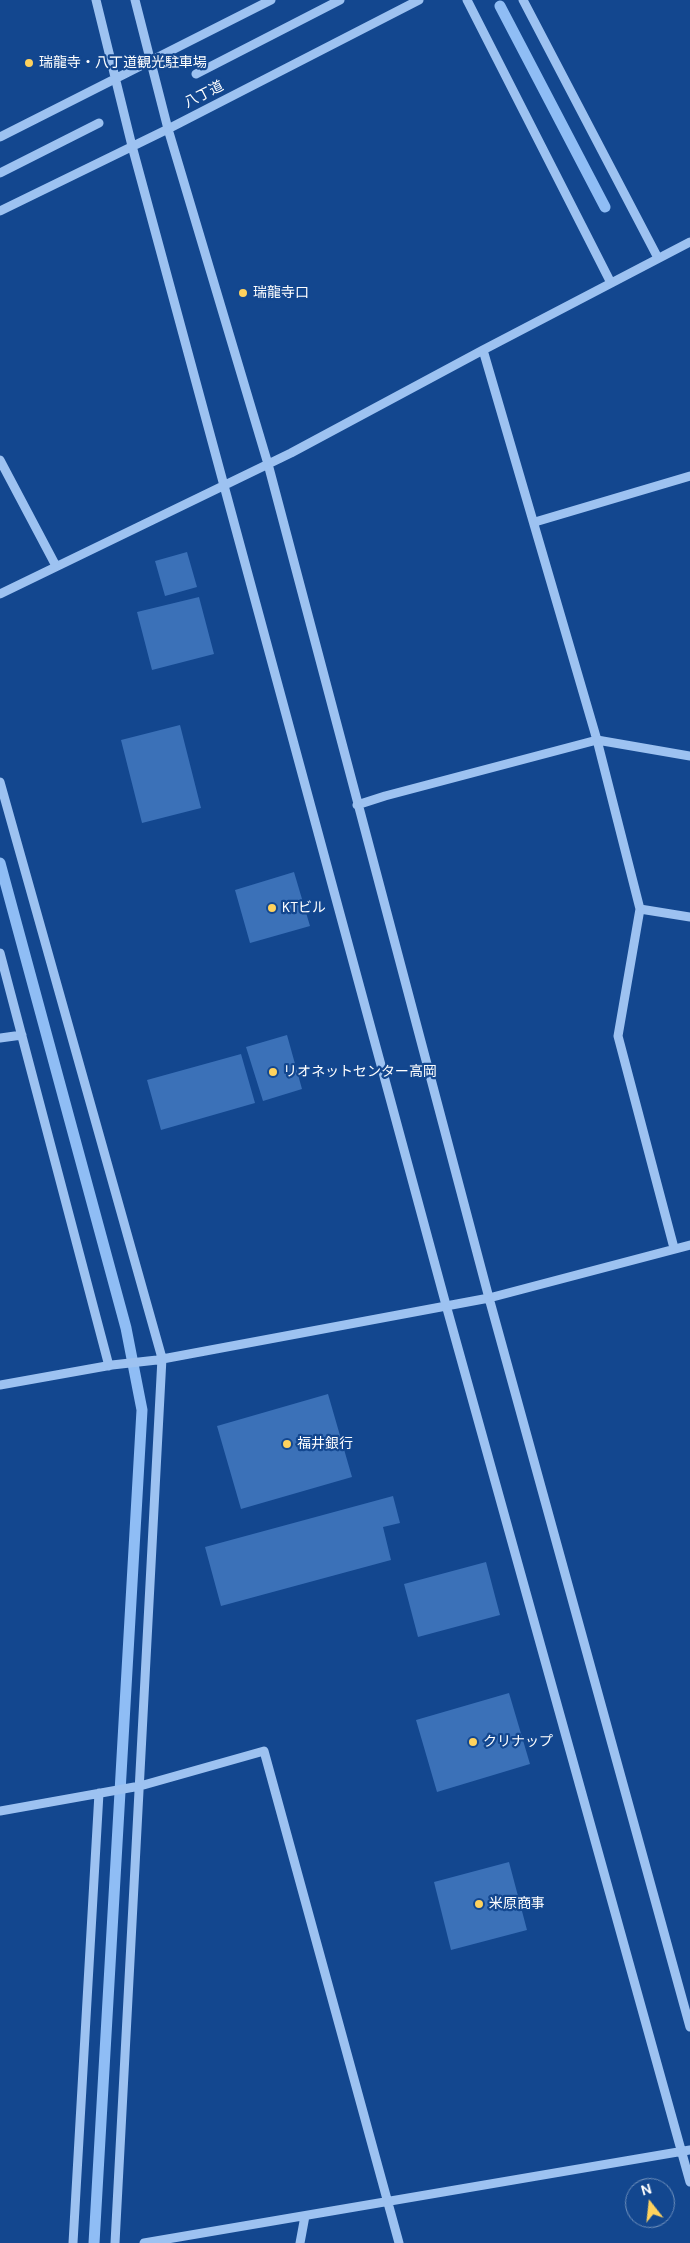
<!DOCTYPE html>
<html>
<head>
<meta charset="utf-8">
<style>
	body { margin:0 }
	#map { position:relative; width:690px; height:2243px; overflow:hidden; background:#13478f; font-family:"DM Sans",sans-serif }
	canvas { display:block }
	.north { position:absolute; left:625px; top:2178px; width:50px; height:50px; box-sizing:border-box; background:#13478f; border:1px solid #7191bc; border-radius:50%; rotate:344deg; font-size:14px; font-weight:700; line-height:20px; text-align:center; color:#fff }
	.north::after { content:''; display:block; margin:auto; width:18px; height:22px; background:#ffd25d; clip-path:polygon(50% 0,100% 100%,50% 72%,0 100%) }
</style>
</head>
<body>
<div id="map">
<canvas width="690" height="2243"></canvas>
<div class="north">N</div>
</div>
<script>
const ctx = document.querySelector('canvas').getContext('2d');
ctx.lineJoin = 'round';
function strokePath(path, color, width, dash) {
  ctx.strokeStyle = color;
  ctx.lineWidth = width;
  ctx.lineCap = dash ? 'butt' : 'round';
  ctx.setLineDash(dash || []);
  ctx.stroke(path);
}
function fill(path, color) {
  ctx.fillStyle = color;
  ctx.fill(path, 'evenodd');
}
function drawText(font, color, halo, rows, align = 'center') {
  ctx.font = font + ' "DM Sans","Noto Sans JP",sans-serif';
  ctx.lineWidth = 4.5;
  ctx.setLineDash([]);
  ctx.textBaseline = 'middle';
  ctx.strokeStyle = halo;
  ctx.fillStyle = color;
  for (const [text, x, y, turn = 0] of rows) {
    ctx.save();
    ctx.translate(x, y);
    ctx.rotate((+turn || 0) * Math.PI / 180);
    ctx.textAlign = isNaN(turn) ? turn : align;
    if (halo) ctx.strokeText(text, 0, 0);
    ctx.fillText(text, 0, 0);
    ctx.restore();
  }
}
strokePath(new Path2D(`
	M500 6 605 207
	M0 863 126 1328 142 1410 94 2243`), '#8fbdf5', 11);
fill(new Path2D(`
	M187 552 197 587 165 596 155 561Z
	M199 597 214 654 152 670 137 612Z
	M180 725 201 808 142 823 121 740Z
	M294 872 310 926 250 943 235 890Z
	M287 1035 302 1089 263 1101 246 1047Z
	M241 1054 255 1103 161 1130 147 1080Z
	M328 1394 352 1477 241 1509 217 1426Z
	M393 1496 400 1523 383 1527 391 1560 221 1606 205 1547Z
	M486 1562 500 1615 418 1637 404 1584Z
	M509 1693 530 1764 437 1792 416 1720Z
	M509 1862 527 1930 451 1950 434 1882Z`), '#3b71b8');
strokePath(new Path2D(`
	M96 0 132 146 446 1305 690 2182
	M135 0 168 129 268 464 489 1298 690 2027
	M467 0 611 283
	M523 0 658 258
	M196 74 340 0
	M0 137 271 0
	M0 173 99 123
	M0 211 168 129 419 0
	M483 350 597 740 640 909 618 1036 674 1248
	M0 460 56 566
	M535 522 690 476
	M0 594 291 453 483 350 690 242
	M0 782 162 1358 115 2243
	M357 805 385 796 597 740 690 756
	M640 909 690 917
	M0 953 109 1366
	M0 1038 22 1035
	M0 1385 112 1365 157 1360 489 1298 690 1245
	M0 1811 140 1786 264 1751 399 2243
	M73 2243 99 1793
	M144 2243 690 2150
	M300 2243 305 2216`), '#9dc2f1', 9);
for (const [x, y, r, color] of [
	[29,63,5,"#ffd25d"],
	[243,293,5,"#ffd25d"],
	[272,908,5,"#ffd25d"],
	[273,1072,5,"#ffd25d"],
	[287,1444,5,"#ffd25d"],
	[473,1742,5,"#ffd25d"],
	[479,1904,5,"#ffd25d"]
]) {
  const dot = new Path2D();
  dot.arc(x, y, r, 0, 2 * Math.PI);
  ctx.fillStyle = color;
  ctx.fill(dot);
  strokePath(dot, '#13478f', 2);
}
drawText('14px', '#fff', '#13478f', [
	["瑞龍寺・八丁道観光駐車場",39,63],
	["瑞龍寺口",253,293],
	["KTビル",282,908],
	["リオネットセンター高岡",283,1072],
	["福井銀行",297,1444],
	["クリナップ",483,1742],
	["米原商事",489,1904]
], 'left');
drawText('14px', '#fff', '#13478f', [
	["八丁道",204,95,-27]
]);
</script>
</body>
</html>
